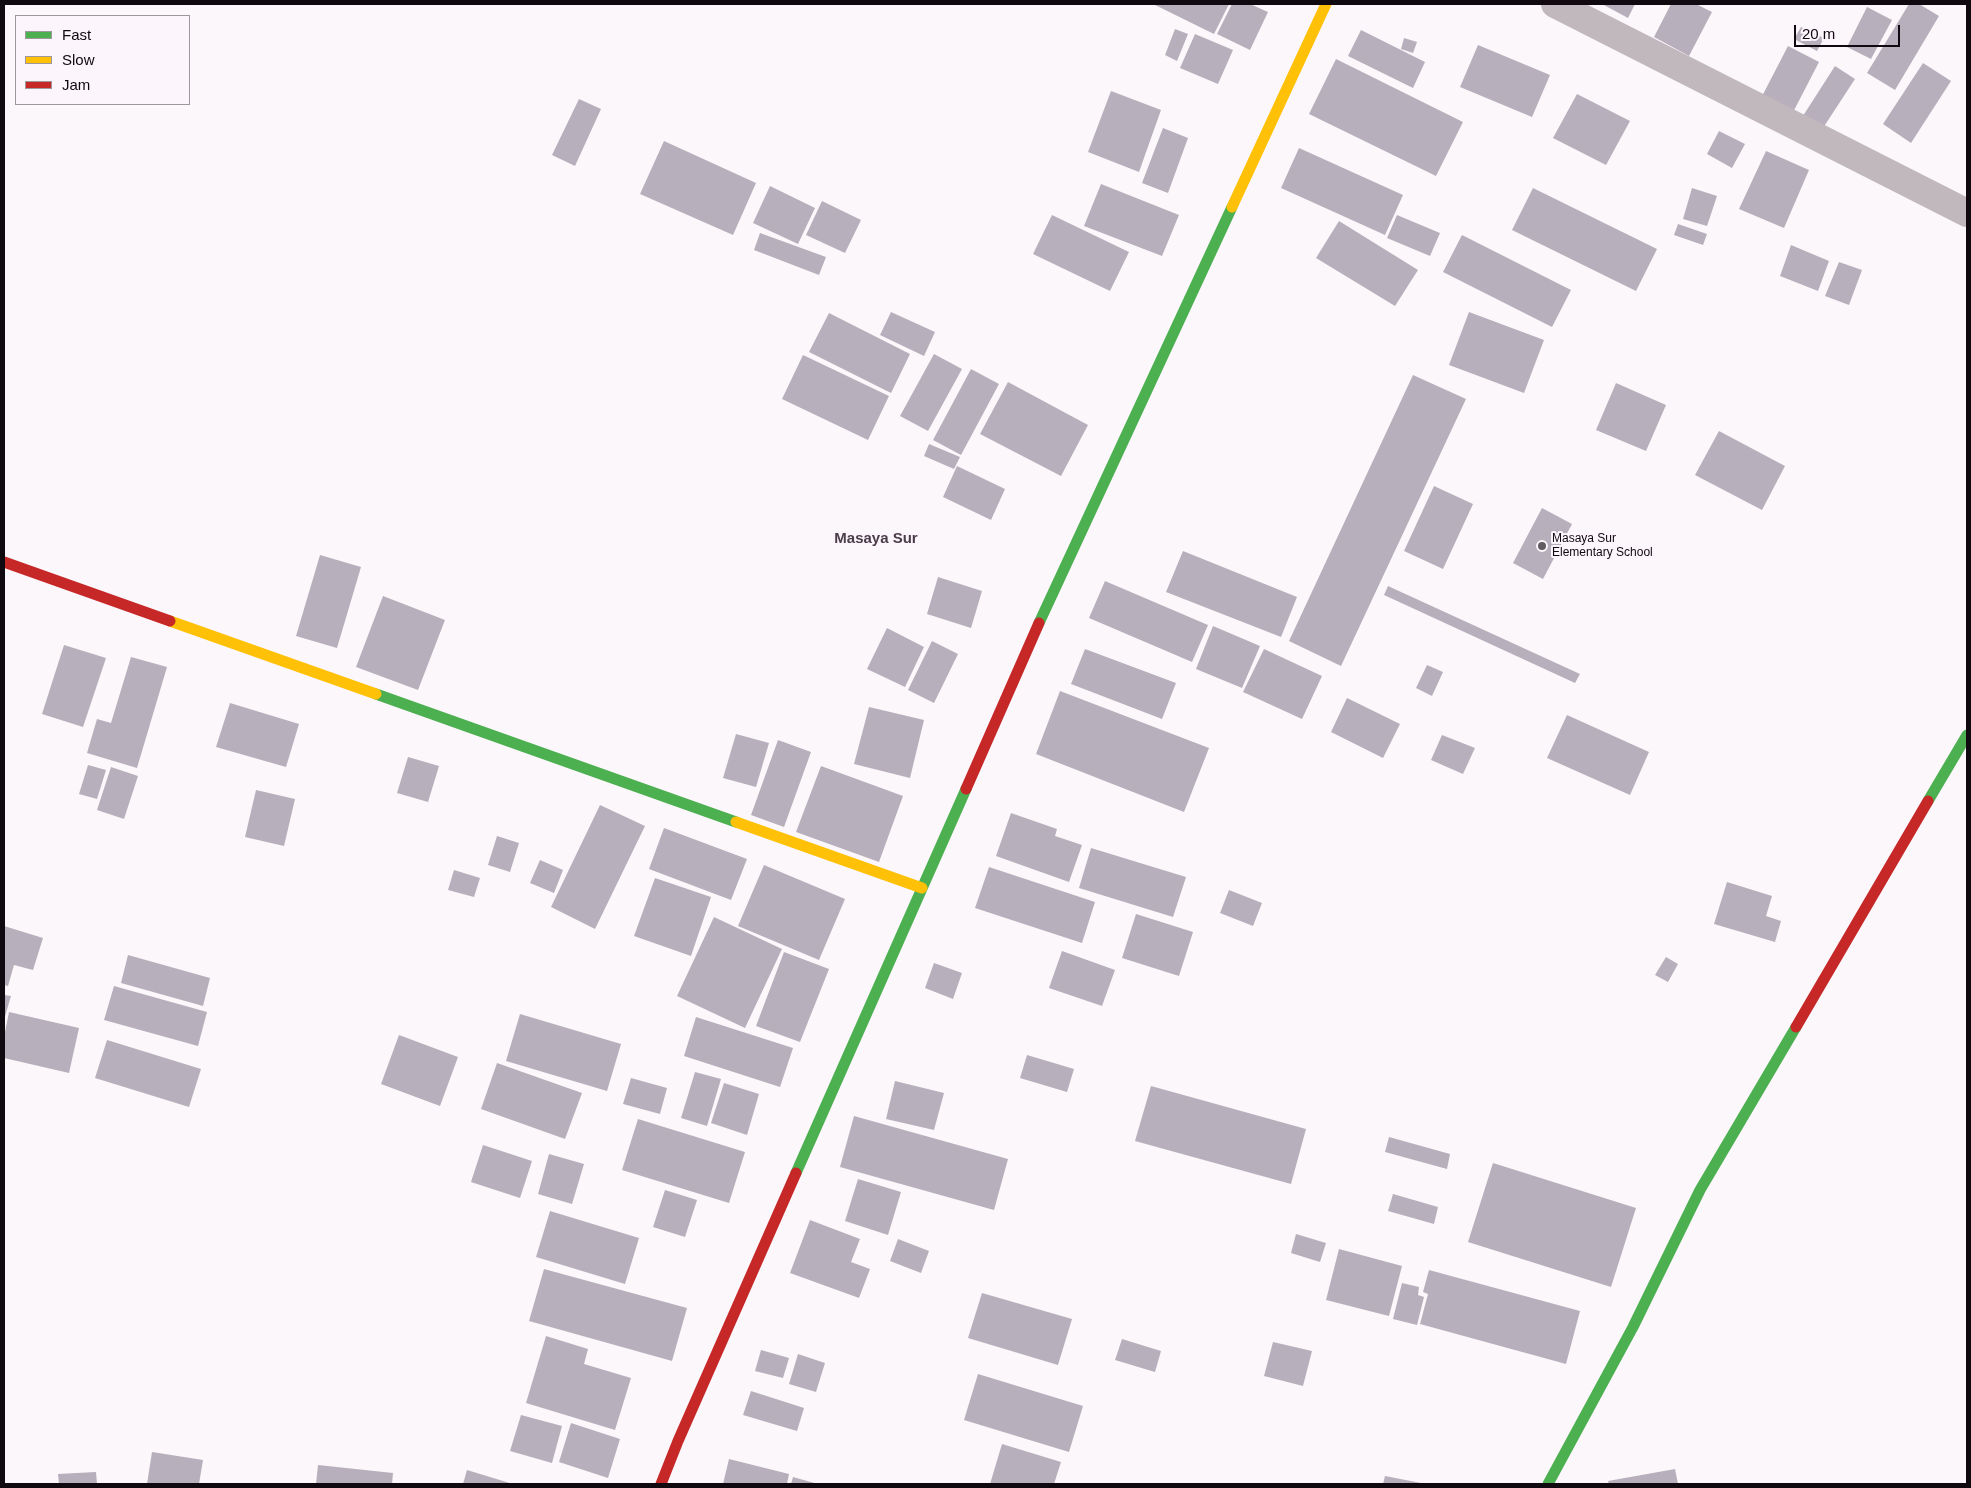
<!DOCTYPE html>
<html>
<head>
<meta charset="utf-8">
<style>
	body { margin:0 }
	#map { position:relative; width:1971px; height:1488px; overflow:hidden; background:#fbf7fb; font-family:Helvetica,sans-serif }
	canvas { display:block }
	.frame { position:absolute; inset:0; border:5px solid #100a10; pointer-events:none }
	.legend { position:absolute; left:15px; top:15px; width:175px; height:90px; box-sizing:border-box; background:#fdf5fc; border:1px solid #9e979e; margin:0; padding:6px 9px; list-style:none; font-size:15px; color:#100a10 }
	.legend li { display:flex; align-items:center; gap:10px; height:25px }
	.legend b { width:25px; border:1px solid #9e979e }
	.scale { position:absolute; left:1794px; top:25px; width:106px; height:22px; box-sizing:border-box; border:2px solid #100a10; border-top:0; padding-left:6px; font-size:15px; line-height:18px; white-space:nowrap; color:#100a10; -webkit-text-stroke:4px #fdf5fc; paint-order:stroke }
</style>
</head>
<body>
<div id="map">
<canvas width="1971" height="1488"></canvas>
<div class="frame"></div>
<ul class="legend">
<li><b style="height:6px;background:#4caf50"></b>Fast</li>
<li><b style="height:6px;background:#ffc107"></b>Slow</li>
<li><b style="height:6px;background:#c62828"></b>Jam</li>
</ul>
<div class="scale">20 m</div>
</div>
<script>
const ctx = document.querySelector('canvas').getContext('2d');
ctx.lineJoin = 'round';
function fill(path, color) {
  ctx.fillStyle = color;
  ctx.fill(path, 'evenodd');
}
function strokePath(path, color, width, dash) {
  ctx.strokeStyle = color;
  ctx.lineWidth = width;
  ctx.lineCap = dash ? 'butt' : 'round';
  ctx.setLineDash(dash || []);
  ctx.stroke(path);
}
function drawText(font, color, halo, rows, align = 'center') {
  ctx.font = font + ' Helvetica,sans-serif';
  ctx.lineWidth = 4;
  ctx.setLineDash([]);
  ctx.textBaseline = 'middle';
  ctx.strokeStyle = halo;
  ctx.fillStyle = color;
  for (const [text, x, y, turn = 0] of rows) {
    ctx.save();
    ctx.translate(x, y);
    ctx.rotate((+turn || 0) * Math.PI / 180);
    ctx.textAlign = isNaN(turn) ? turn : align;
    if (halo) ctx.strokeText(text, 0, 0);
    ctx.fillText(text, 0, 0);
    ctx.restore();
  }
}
fill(new Path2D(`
	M1153 4H1229L1214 34Z
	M1232 4H1250L1268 12 1250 50 1217 34Z
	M1602 4H1635L1628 18Z
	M1671 4H1696L1712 12 1689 56 1654 37Z
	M1909 4H1919L1939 16 1895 90 1867 73Z
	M1867 7 1892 20 1871 59 1847 47Z
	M1801 27 1824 38 1817 51 1794 39Z
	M1175 29 1188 34 1177 61 1165 55Z
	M1361 30 1425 62 1413 88 1348 56Z
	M1195 34 1233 50 1218 84 1180 68Z
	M1404 38 1417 42 1413 53 1401 49Z
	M1478 45 1550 75 1532 117 1460 87Z
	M1788 46 1819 62 1789 120 1758 104Z
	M1336 59 1463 122 1436 176 1309 114Z
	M1923 63 1951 81 1911 143 1883 124Z
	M1835 66 1855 79 1821 131 1801 119Z
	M1111 91 1161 110 1139 172 1088 152Z
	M1577 94 1630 121 1606 165 1553 138Z
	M579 99 601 109 575 166 552 155Z
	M1163 128 1188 138 1168 193 1142 183Z
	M1719 131 1745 144 1732 168 1707 154Z
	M664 141 756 183 733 235 640 194Z
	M1299 148 1403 195 1385 235 1281 188Z
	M1766 151 1809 170 1784 228 1739 209Z
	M1101 184 1179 215 1162 256 1084 226Z
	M770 186 815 208 798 244 753 223Z
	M1533 188 1657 249 1636 291 1512 230Z
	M1692 188 1717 196 1707 226 1683 219Z
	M822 201 861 220 845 253 806 235Z
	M1052 215 1129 252 1110 291 1033 254Z
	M1397 215 1440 233 1430 256 1387 238Z
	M1339 221 1418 270 1395 306 1316 258Z
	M1678 224 1707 234 1703 245 1674 235Z
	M760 233 826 257 819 275 754 250Z
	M1462 235 1571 290 1552 327 1443 272Z
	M1791 245 1829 261 1818 291 1780 276Z
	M1839 262 1862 270 1849 305 1825 296Z
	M891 312 935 332 924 356 880 335Z
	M1469 312 1544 340 1524 393 1449 365Z
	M829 313 910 354 891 393 809 352Z
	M934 354 962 369 928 431 900 416Z
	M803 355 889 396 868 440 782 399Z
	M971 369 999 384 961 455 933 440Z
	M1413 375 1466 399 1341 666 1289 641Z
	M1008 382 1088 425 1061 476 980 434Z
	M1616 383 1666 405 1646 451 1596 430Z
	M1719 431 1785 466 1762 510 1695 475Z
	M929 444 960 457 954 469 924 456Z
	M957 466 1005 489 991 520 943 497Z
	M1434 486 1473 504 1443 569 1404 551Z
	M1542 508 1572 524 1543 579 1513 563Z
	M1183 551 1297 597 1281 637 1166 592Z
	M320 555 361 567 337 648 296 636Z
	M938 577 982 591 971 628 927 614Z
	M1105 581 1208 625 1192 662 1089 618Z
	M1388 586 1580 674 1575 683 1384 595Z
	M383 596 445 620 418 690 356 667Z
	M1213 626 1260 646 1242 688 1196 669Z
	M887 628 924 647 905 687 867 669Z
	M932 641 958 654 934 703 908 690Z
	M64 645 106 658 83 727 42 714Z
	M1085 649 1176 683 1162 719 1071 684Z
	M1264 649 1322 676 1302 719 1243 692Z
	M131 657 167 667 137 768 87 753 97 719 111 723Z
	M1427 665 1443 672 1432 696 1416 688Z
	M1060 691 1209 748 1184 812 1036 754Z
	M1347 698 1400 724 1383 758 1331 732Z
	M230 703 299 724 286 767 216 747Z
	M869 707 924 720 910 778 854 764Z
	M1567 715 1649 752 1630 795 1547 758Z
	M736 734 769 743 756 787 723 778Z
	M1442 735 1475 748 1463 774 1431 760Z
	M778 740 811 752 784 827 751 815Z
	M408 757 439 766 428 802 397 793Z
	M88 765 106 770 97 799 79 794Z
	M821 766 903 796 879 862 796 832Z
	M111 767 138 776 124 819 97 810Z
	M256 790 295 799 284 846 245 837Z
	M600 805 645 826 595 929 551 907Z
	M1011 813 1057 829 1055 836 1082 845 1069 882 996 856Z
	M664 828 747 859 731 900 649 869Z
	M497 836 519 843 510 872 488 865Z
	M1091 848 1186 877 1173 917 1079 888Z
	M540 860 563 870 554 893 530 883Z
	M764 865 845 899 819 960 738 926Z
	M989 867 1095 902 1082 943 975 908Z
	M454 870 480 878 474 897 448 890Z
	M655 878 711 897 691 956 634 936Z
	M1727 882 1772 896 1766 916 1781 921 1775 942 1714 924Z
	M1229 890 1262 903 1253 926 1220 913Z
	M1136 914 1193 932 1179 976 1122 958Z
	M714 917 782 949 745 1028 677 996Z
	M4 926 43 938 33 970 14 965 8 986 4 985Z
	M1062 951 1115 970 1102 1006 1049 988Z
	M784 952 829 969 800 1042 756 1026Z
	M128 955 210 978 203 1006 121 983Z
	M1666 957 1678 964 1668 982 1655 975Z
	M934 963 962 973 953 999 925 988Z
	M114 986 207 1012 198 1046 104 1020Z
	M4 995 11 996 4 1020Z
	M9 1012 79 1028 69 1073 4 1058V1037Z
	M520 1014 621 1044 607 1091 506 1061Z
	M696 1017 793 1048 780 1087 684 1056Z
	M399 1035 458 1057 440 1106 381 1084Z
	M107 1040 201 1069 189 1107 95 1078Z
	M1027 1055 1074 1069 1067 1092 1020 1078Z
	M497 1063 582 1093 565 1139 481 1109Z
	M695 1072 721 1079 707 1126 681 1118Z
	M631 1078 667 1088 660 1114 623 1104Z
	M895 1081 944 1093 934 1130 886 1119Z
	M724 1083 759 1094 747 1135 711 1123Z
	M1151 1086 1306 1129 1291 1184 1135 1141Z
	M854 1116 1008 1159 994 1210 840 1167Z
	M638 1119 745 1152 729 1203 622 1170Z
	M1389 1137 1450 1154 1447 1169 1385 1152Z
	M483 1145 532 1161 520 1198 471 1182Z
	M549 1154 584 1164 572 1204 538 1194Z
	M1493 1163 1636 1208 1611 1287 1468 1242Z
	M858 1179 901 1192 888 1235 845 1221Z
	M665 1190 697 1200 685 1237 653 1227Z
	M1393 1194 1438 1207 1434 1224 1388 1211Z
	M550 1211 639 1238 625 1284 536 1257Z
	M810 1220 860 1239 851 1262 870 1269 859 1298 790 1273Z
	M1296 1234 1326 1243 1320 1262 1291 1253Z
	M898 1239 929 1251 921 1273 890 1261Z
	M1339 1249 1402 1266 1389 1316 1326 1300Z
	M544 1269 687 1308 672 1361 529 1321Z
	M1429 1270 1580 1311 1566 1364 1420 1324 1428 1294 1423 1292Z
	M1402 1283 1419 1287 1418 1295 1424 1297 1417 1325 1393 1319Z
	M982 1293 1072 1319 1058 1365 968 1338Z
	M546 1336 588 1349 584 1364 631 1378 615 1430 526 1403Z
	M1122 1339 1161 1351 1155 1372 1115 1360Z
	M1273 1342 1312 1351 1303 1386 1264 1376Z
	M761 1350 789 1358 783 1378 755 1371Z
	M798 1354 825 1363 816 1392 789 1384Z
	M978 1374 1083 1406 1069 1452 964 1420Z
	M751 1391 804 1408 797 1431 743 1415Z
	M521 1415 562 1426 552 1463 510 1451Z
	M571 1423 620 1439 608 1478 559 1462Z
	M1002 1444 1061 1462 1054 1484H990Z
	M152 1452 203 1460 199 1484H147Z
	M729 1459 789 1474 787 1484H723Z
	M318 1465 393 1473 392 1484H316Z
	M1675 1469 1678 1484H1609L1608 1481Z
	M467 1470 513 1484H463Z
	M96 1472 97 1484H59L58 1474Z
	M1385 1476 1421 1483V1484H1383Z
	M793 1477 818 1484H791Z`), '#b7b0bc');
strokePath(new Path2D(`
	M1555 4 1967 213`), '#c1b8bd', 28);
strokePath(new Path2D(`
	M1039 623 1232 207
	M376 694 736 822
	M1928 801 1967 735
	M796 1173 966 789
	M1548 1484 1633 1327 1700 1190 1796 1027`), '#4caf50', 11);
strokePath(new Path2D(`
	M1232 207 1326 4
	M170 621 376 694
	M736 822 922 888`), '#ffc107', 11);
strokePath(new Path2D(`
	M4 562 170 621
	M966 789 1039 623
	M1796 1027 1928 801
	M661 1484 678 1441 796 1173`), '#c62828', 11);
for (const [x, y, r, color] of [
	[1542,546,5,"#625d62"]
]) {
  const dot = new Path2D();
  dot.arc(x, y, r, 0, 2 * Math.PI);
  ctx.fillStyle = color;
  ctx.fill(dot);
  strokePath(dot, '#fdf5fc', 2);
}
drawText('12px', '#100a10', '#fdf5fc', [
	["Masaya Sur",1552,539],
	["Elementary School",1552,553]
], 'left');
drawText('bold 15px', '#4b3c49', '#fdf5fc', [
	["Masaya Sur",876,539]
]);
</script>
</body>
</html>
